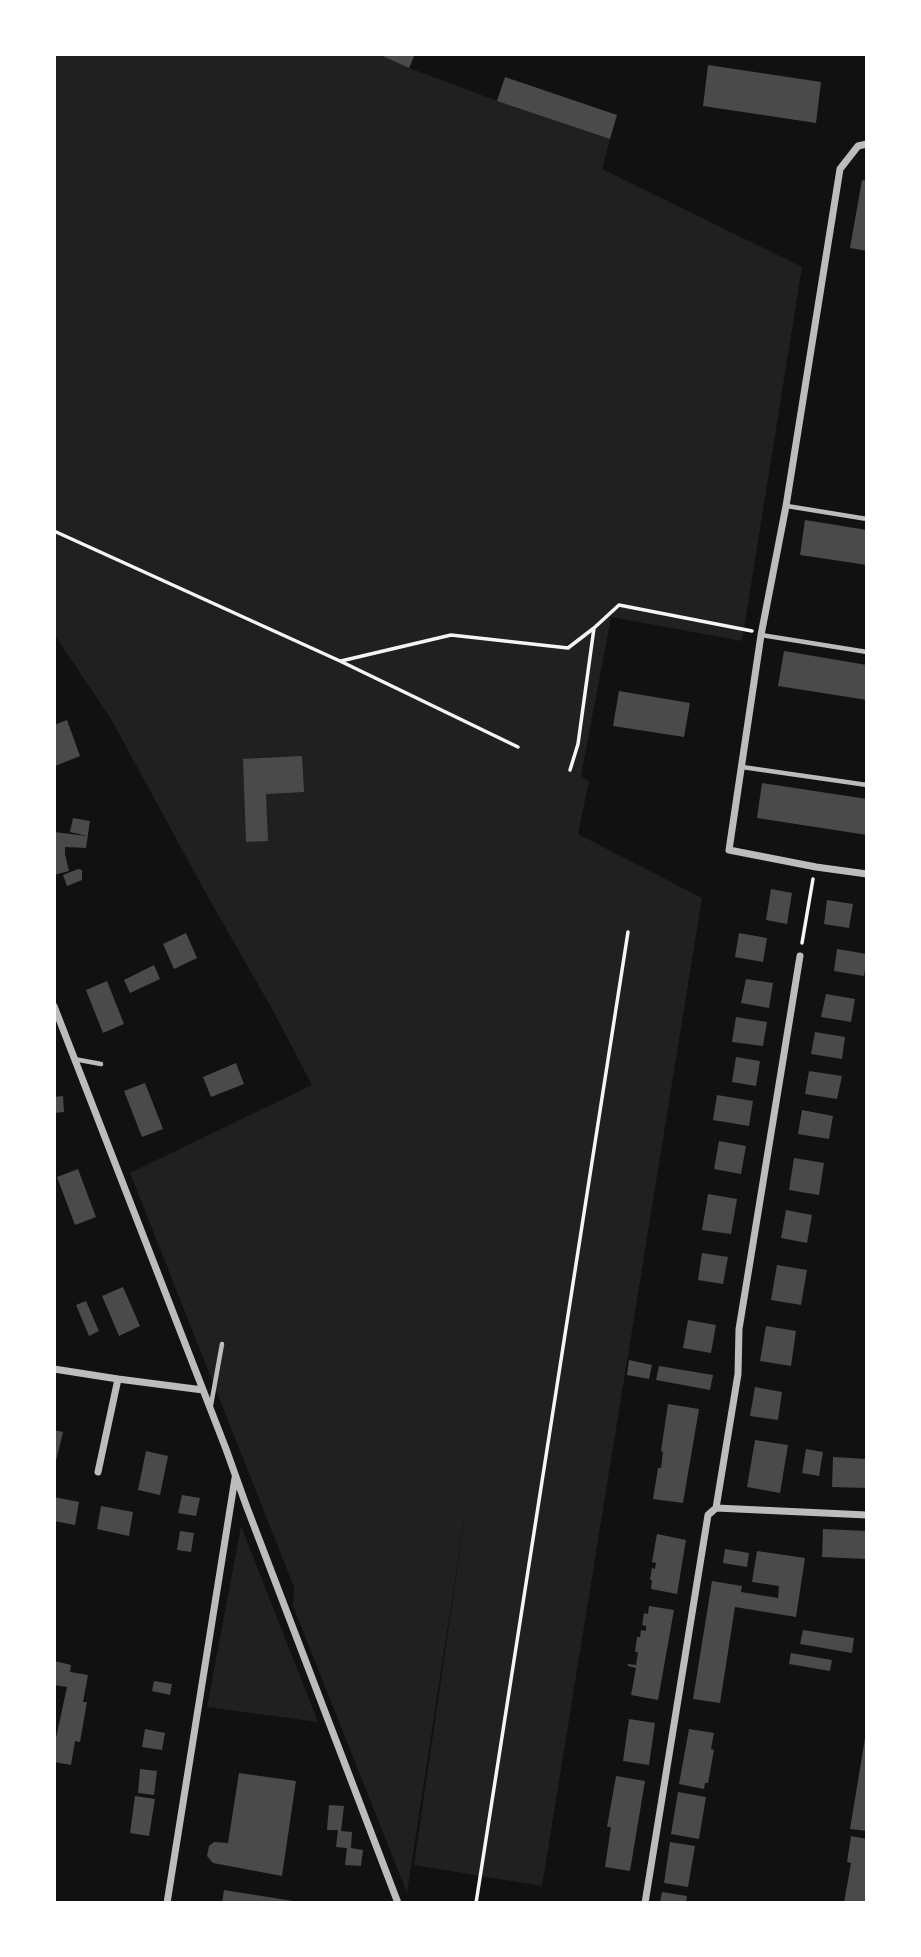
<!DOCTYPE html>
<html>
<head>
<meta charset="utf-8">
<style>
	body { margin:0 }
	#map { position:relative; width:921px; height:1957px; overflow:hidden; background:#111; font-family:"PT Sans Narrow",sans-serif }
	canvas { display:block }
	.frame { position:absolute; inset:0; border:56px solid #fff; pointer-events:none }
</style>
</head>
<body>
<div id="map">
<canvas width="921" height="1957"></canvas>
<div class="frame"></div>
</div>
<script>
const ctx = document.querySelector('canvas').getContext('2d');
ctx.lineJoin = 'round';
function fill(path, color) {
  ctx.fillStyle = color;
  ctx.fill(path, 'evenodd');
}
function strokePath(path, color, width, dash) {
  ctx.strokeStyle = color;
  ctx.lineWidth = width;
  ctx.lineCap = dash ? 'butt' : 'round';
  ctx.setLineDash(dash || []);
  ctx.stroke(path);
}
fill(new Path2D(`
	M54 54H356L360 56 362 54H378L409 68 497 101 610 139 602 169 802 267 742 641 611 617 581 776 589 781 578 834 702 898 542 1886 414 1865 468 1495 407 1893 293 1606 294 1587 130 1173 312 1085 271 1007 203 888 111 719 54 634Z
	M241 1526 318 1722 207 1707Z`), '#202020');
fill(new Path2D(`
	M378 54H415L409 68Z
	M708 65 821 82 816 123 703 106Z
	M505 77 617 115 610 139 497 101Z
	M862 180 867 181V251L850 248Z
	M805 520 867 530V565L800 555Z
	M784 651 867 665V700L778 686Z
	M619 691 690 703 684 737 613 726Z
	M67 720 80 756 55 766 54 725Z
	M302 756 304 792 266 794 268 841 246 842 243 759Z
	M762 783 867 799V835L757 818Z
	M73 818 90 821 86 848 65 847V854L69 871 54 875V832L87 836 70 832Z
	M78 869 82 870V880L67 886 63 875Z
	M771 889 792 893 787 924 766 920Z
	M827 900 853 904 849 928 824 924Z
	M186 933 197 958 174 969 163 944Z
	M739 933 767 938 763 962 735 957Z
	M837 949 867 954 864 976 834 971Z
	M154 965 160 979 130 993 124 980Z
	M746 979 773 983 769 1008 741 1003Z
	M107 981 124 1024 103 1033 86 990Z
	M826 994 855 999 851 1022 821 1017Z
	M736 1017 767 1022 763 1046 732 1042Z
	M815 1032 845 1037 842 1059 811 1054Z
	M736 1057 760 1061 756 1086 732 1082Z
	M236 1063 244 1084 211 1097 203 1077Z
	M809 1071 842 1076 837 1099 805 1094Z
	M145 1083 163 1129 142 1137 124 1091Z
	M717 1095 753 1101 749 1126 713 1120Z
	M63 1096 64 1112 54 1113V1097Z
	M802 1110 833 1116 829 1139 798 1134Z
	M719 1141 746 1146 741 1174 714 1169Z
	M794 1158 824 1163 819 1195 789 1190Z
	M78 1169 96 1217 75 1225 57 1177Z
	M708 1194 737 1199 731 1234 702 1230Z
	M786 1210 812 1215 807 1243 781 1238Z
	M702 1253 728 1257 723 1284 698 1280Z
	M777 1265 807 1270 801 1305 771 1300Z
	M123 1287 140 1326 119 1336 102 1296Z
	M86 1301 99 1331 89 1336 76 1305Z
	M688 1320 716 1325 711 1353 683 1348Z
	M766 1326 796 1331 791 1366 760 1361Z
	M629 1360 652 1365 649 1379 627 1375Z
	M659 1366 713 1375 710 1390 656 1380Z
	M755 1387 782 1392 778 1420 750 1416Z
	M668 1404 699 1409 683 1503 653 1499 658 1468H661L663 1452 661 1451Z
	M54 1430 63 1432 55 1465H54Z
	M755 1440 788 1445 780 1493 747 1487Z
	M806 1449 823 1452 819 1476 802 1473Z
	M146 1451 168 1456 160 1495 138 1490Z
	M833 1457 867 1459V1488L832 1487Z
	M182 1495 200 1498 196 1516 178 1513Z
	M54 1497 79 1502 75 1525 54 1521Z
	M101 1506 133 1512 129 1536 97 1529Z
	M823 1529 867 1531V1559L822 1557Z
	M180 1531 194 1533 191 1552 177 1550Z
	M657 1534 686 1540 677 1594 651 1589 652 1580H650L652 1568 655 1569 656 1563 652 1562Z
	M725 1549 749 1553 747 1567 723 1563Z
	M757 1551 805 1558 796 1617 735 1607 720 1703 693 1699 712 1581 742 1586 741 1592 778 1598 779 1586 752 1582Z
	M649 1606 674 1610 658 1700 631 1695 636 1668 628 1666V1664L636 1665 638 1652H635L637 1637H640L641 1630 646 1631V1626L642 1625 644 1613 648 1614Z
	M803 1630 854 1638 852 1653 800 1644Z
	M791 1653 832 1660 830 1671 789 1664Z
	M54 1661 71 1665 70 1672 88 1675 83 1702H87L80 1742 75 1741 71 1765 54 1762V1747L67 1687 54 1685Z
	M154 1681 172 1684 170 1695 152 1691Z
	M629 1719 655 1723 649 1765 623 1761Z
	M145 1729 165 1733 162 1750 142 1747Z
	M689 1729 714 1733 711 1749 714 1750 708 1783H705L704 1789 679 1784Z
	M865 1738H867V1831L850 1829Z
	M140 1769 157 1771 154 1795 138 1793Z
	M239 1773 296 1781 282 1876 213 1863 207 1856 209 1846 214 1842 228 1843Z
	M616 1776 645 1781 630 1871 605 1867 611 1827H607Z
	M678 1792 706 1797 699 1839 671 1834Z
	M135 1796 155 1799 149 1836 130 1833Z
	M329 1805 344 1806 341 1831 352 1832 351 1848 363 1850 361 1866 345 1865 347 1848 336 1847 338 1830H327Z
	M851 1836 867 1839V1903H844L851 1863 847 1862Z
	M670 1842 695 1846 688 1887 664 1883Z
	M224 1890 293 1901V1903H222Z
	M662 1892 687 1896 686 1903H660Z`), '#4a4a4a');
strokePath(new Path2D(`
	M54 531 340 661 518 747
	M341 661 451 635 568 648 594 628
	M570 770 578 744 594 628 619 605 752 631
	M802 943 813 879
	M476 1903 628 932`), '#f5f5f5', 3.5);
strokePath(new Path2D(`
	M787 506 867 519
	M761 635 867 652
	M742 767 867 785
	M74 1059 101 1064
	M211 1405 222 1344`), '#bcbcbc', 4.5);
strokePath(new Path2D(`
	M867 144 858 146 840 169 786 506 761 635 729 850 816 867 867 874
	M54 1006 226 1449 246 1505 398 1903
	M54 1369 118 1379 203 1390
	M98 1472 118 1379
	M716 1508 738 1374 739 1329 800 956
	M716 1508 867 1515
	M167 1903 235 1478
	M645 1903 708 1515 716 1508`), '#bcbcbc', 7);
</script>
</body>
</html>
